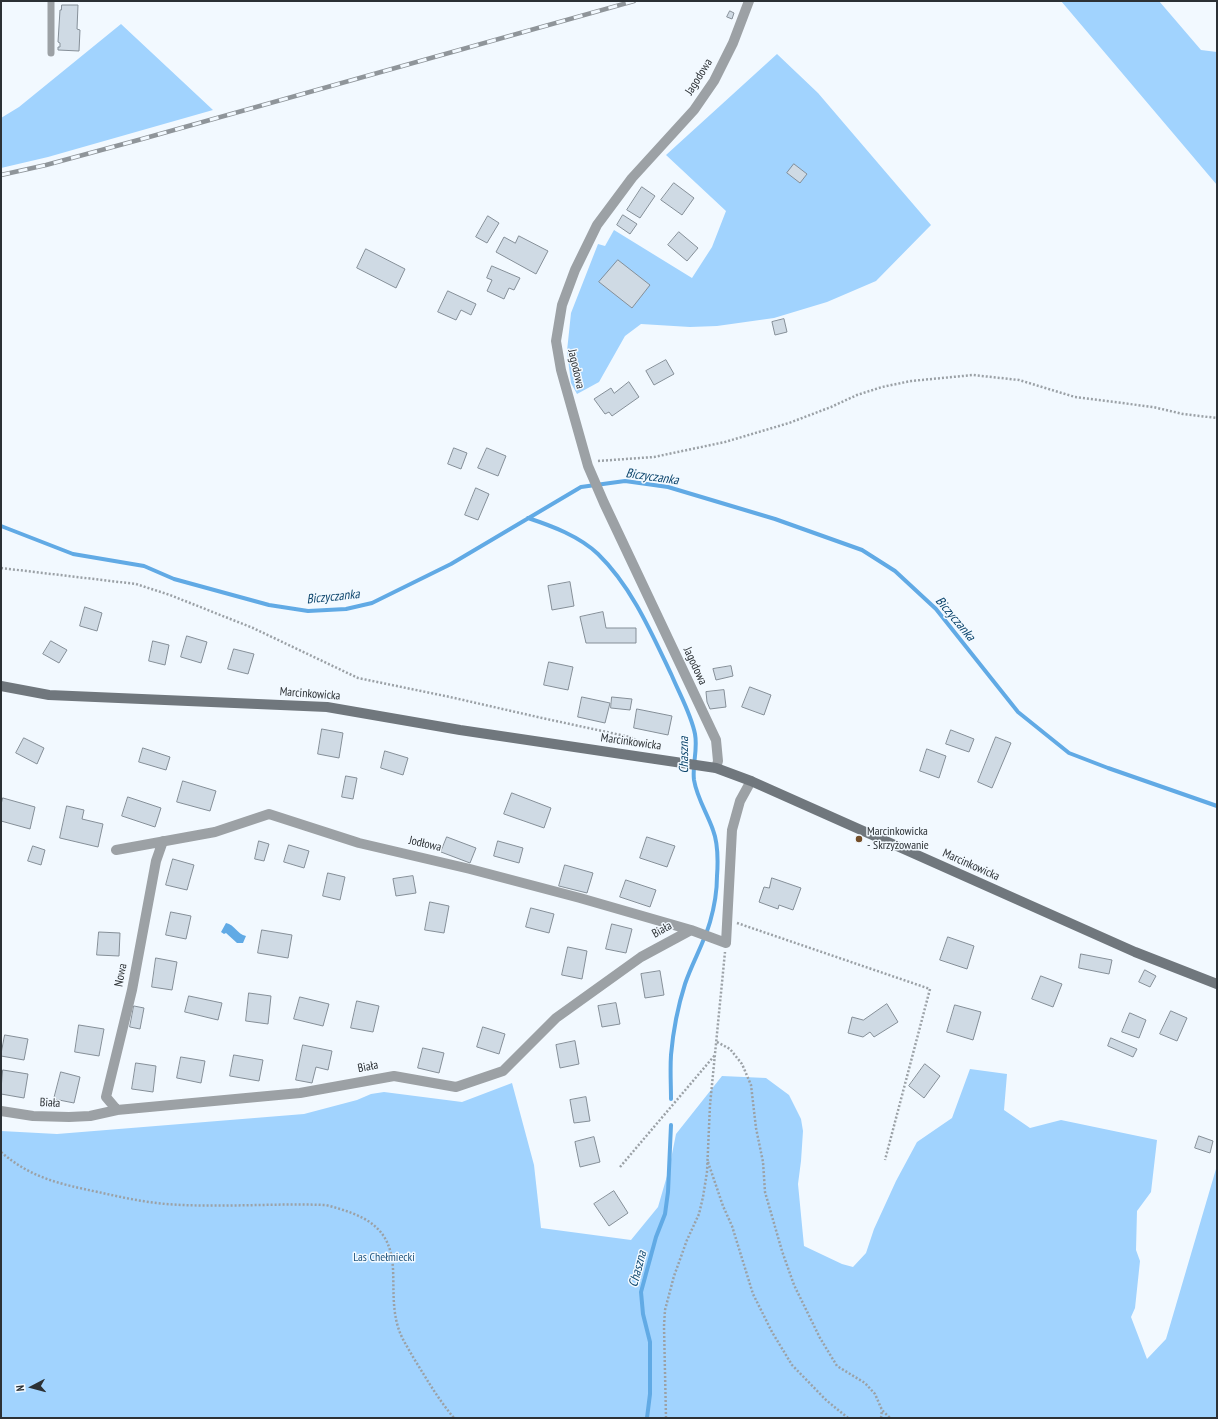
<!DOCTYPE html>
<html>
<head>
<meta charset="utf-8">
<style>
	body { margin:0 }
	#map { position:relative; width:1218px; height:1419px; overflow:hidden; background:#f2f9ff; font-family:"PT Sans Narrow",sans-serif }
	canvas { display:block }
	.frame { position:absolute; inset:0; border:2px solid #2c3135; pointer-events:none }
	.north { position:absolute; left:12px; top:1367px; width:40px; height:40px; -webkit-text-stroke:3px #f2f9ff; paint-order:stroke; rotate:264deg; font-size:11px; font-weight:700; line-height:16px; text-align:center; color:#2c3135 }
	.north::after { content:''; display:block; margin:auto; width:14px; height:18px; background:#2c3135; clip-path:polygon(50% 0,100% 100%,50% 72%,0 100%) }
</style>
</head>
<body>
<div id="map">
<canvas width="1218" height="1419"></canvas>
<div class="frame"></div>
<div class="north">N</div>
</div>
<script>
const ctx = document.querySelector('canvas').getContext('2d');
ctx.lineJoin = 'round';
function fill(path, color) {
  ctx.fillStyle = color;
  ctx.fill(path, 'evenodd');
}
function strokePath(path, color, width, dash) {
  ctx.strokeStyle = color;
  ctx.lineWidth = width;
  ctx.lineCap = dash ? 'butt' : 'round';
  ctx.setLineDash(dash || []);
  ctx.stroke(path);
}
function drawText(font, color, halo, rows, align = 'center') {
  ctx.font = font + ' "PT Sans Narrow",sans-serif';
  ctx.lineWidth = 3;
  ctx.setLineDash([]);
  ctx.textBaseline = 'middle';
  ctx.strokeStyle = halo;
  ctx.fillStyle = color;
  for (const [text, x, y, turn = 0] of rows) {
    ctx.save();
    ctx.translate(x, y);
    ctx.rotate((+turn || 0) * Math.PI / 180);
    ctx.textAlign = isNaN(turn) ? turn : align;
    if (halo) ctx.strokeText(text, 0, 0);
    ctx.fillText(text, 0, 0);
    ctx.restore();
  }
}
fill(new Path2D(`
	M1061 1H1159L1201 50 1217 52V185Z
	M121 24 213 110 48 157 1 168V118L19 107Z
	M777 54 818 93 931 225 876 281 827 302 774 318 717 326 690 327 641 324 625 336 599 382 577 394 571 383 567 351 571 313 598 244 605 246 614 230 692 278 712 247 726 211 666 155Z
	M970 1069 1007 1074 1004 1110 1030 1128 1061 1120 1157 1140 1151 1192 1137 1211 1136 1250 1140 1261 1135 1308 1131 1317 1147 1359 1166 1339 1216 1169 1217 1170V1418H1V1131L57 1134 304 1114 357 1100 371 1094 384 1092 462 1102 512 1083 534 1165 541 1228 631 1240 658 1207 669 1169 676 1134 722 1076 766 1078 789 1095 801 1119 803 1131 801 1161 798 1184 804 1246 842 1264 853 1267 866 1253 874 1229 896 1181 917 1142 952 1118Z`), '#a1d3fe');
fill(new Path2D(`
	M226 923C235 925 237 934 246 936L243 943H237L226 933 224 934 221 932Z`), '#61aae5');
strokePath(new Path2D(`
	M528 518C552 526 579 536 598 554 632 587 652 634 672 676 680 695 691 714 695 734 698 750 692 765 694 780 697 798 707 813 713 830 718 843 718 862 717 876 717 891 714 908 710 922 704 943 692 963 685 984 678 1006 673 1032 671 1055 670 1070 671 1084 671 1099
	M1 526 73 554 144 566 174 579 269 605 308 611 346 609 372 603 451 564 581 487 625 481 668 487 775 519 862 550 895 571 936 609 1018 712 1069 753 1108 768 1217 806
	M647 1418 650 1394V1342L643 1314 641 1292 656 1237 665 1214 668 1192 671 1125`), '#61aae5', 4);
const building = new Path2D(`
	M62 5H78L77 29 80 30 79 51 58 50V47H60V43L58 42 60 10H61Z
	M730 11 734 13 732 19 727 17Z
	M794 164 807 174 800 183 787 173Z
	M674 183 694 198 682 215 661 200Z
	M642 187 655 196 640 218 627 210Z
	M623 215 637 224 630 234 617 225Z
	M488 216 499 223 487 243 476 237Z
	M679 232 698 248 687 261 668 245Z
	M519 236 548 251 536 274 496 252 504 237 515 243Z
	M366 249 405 269 396 288 357 268Z
	M618 260 650 285 632 308 599 282Z
	M492 266 520 278 514 290 509 288 504 299 487 291 492 280 487 278Z
	M448 291 476 304 471 315 461 310 456 320 438 312Z
	M784 319 787 332 775 335 772 322Z
	M666 360 674 374 654 385 646 371Z
	M629 382 639 397 612 416 609 412 605 414 594 399 611 388 614 393Z
	M454 448 467 453 461 469 448 464Z
	M487 448 506 456 498 476 478 468Z
	M476 488 489 494 478 520 465 515Z
	M570 582 574 606 552 610 548 586Z
	M85 607 102 613 97 631 80 626Z
	M603 612 606 628H636V643H586L580 617Z
	M187 636 207 642 201 663 181 657Z
	M51 641 67 650 59 663 43 654Z
	M153 641 169 645 165 665 149 661Z
	M234 649 254 654 248 674 228 669Z
	M549 662 573 667 568 690 544 685Z
	M731 666 733 676 716 680 713 669Z
	M750 687 771 695 764 715 742 707Z
	M724 690 726 707 710 709 707 702 706 692Z
	M582 697 610 703 605 723 578 717Z
	M612 697 632 699 630 710 611 708Z
	M637 709 672 716 668 735 634 728Z
	M322 729 343 733 339 758 318 754Z
	M951 730 974 739 969 752 946 744Z
	M996 737 1011 743 992 788 978 782Z
	M24 738 44 748 37 764 16 753Z
	M143 748 170 757 166 770 139 762Z
	M927 749 946 756 939 778 920 771Z
	M385 751 408 758 403 775 381 768Z
	M346 776 357 778 353 799 342 797Z
	M183 781 216 791 210 811 177 802Z
	M512 793 551 808 544 828 504 814Z
	M128 797 161 808 155 827 122 816Z
	M3 798 35 807 30 829 1 821V805Z
	M67 806 84 810 82 819 103 824 98 847 60 838Z
	M447 837 476 848 470 863 441 852Z
	M647 837 675 846 667 867 640 858Z
	M259 841 269 844 264 861 255 859Z
	M498 841 523 848 519 863 494 856Z
	M289 845 309 851 304 868 284 862Z
	M33 846 45 850 41 865 28 861Z
	M173 859 194 865 187 890 166 885Z
	M565 865 593 873 587 893 559 886Z
	M328 873 345 877 340 900 323 896Z
	M413 876 416 893 396 896 393 879Z
	M772 878 801 888 793 910 779 905 778 909 759 902 764 887 769 888Z
	M626 880 656 890 650 907 620 897Z
	M430 902 449 906 444 933 425 930Z
	M531 908 554 914 549 933 526 927Z
	M171 912 191 916 186 939 166 935Z
	M612 924 632 929 626 953 606 949Z
	M262 930 292 935 288 958 258 953Z
	M99 932 120 933 119 956 97 955Z
	M948 937 974 946 967 969 940 960Z
	M568 947 587 951 582 979 562 975Z
	M1081 954 1112 960 1109 974 1079 968Z
	M156 958 177 962 172 990 152 987Z
	M1145 970 1156 976 1150 987 1139 982Z
	M660 971 664 995 645 998 641 974Z
	M1041 976 1062 984 1053 1007 1032 999Z
	M249 993 271 996 268 1024 246 1021Z
	M189 996 222 1003 218 1020 185 1012Z
	M300 997 329 1004 323 1026 294 1019Z
	M357 1001 379 1006 373 1032 351 1028Z
	M616 1003 620 1024 602 1027 598 1006Z
	M887 1004 898 1022 874 1037 870 1032 863 1037 848 1033 852 1017 863 1020Z
	M955 1005 981 1012 973 1040 947 1032Z
	M134 1006 144 1008 140 1029 130 1027Z
	M1171 1011 1187 1018 1177 1041 1160 1034Z
	M1130 1013 1146 1020 1139 1038 1122 1032Z
	M79 1025 104 1029 99 1056 75 1052Z
	M483 1027 505 1034 499 1054 477 1047Z
	M5 1035 28 1039 24 1060 1 1056Z
	M1111 1038 1137 1049 1133 1057 1108 1046Z
	M575 1041 579 1064 560 1068 556 1045Z
	M303 1045 332 1051 328 1070 316 1067 312 1083 296 1080Z
	M423 1048 444 1053 439 1073 418 1068Z
	M234 1055 263 1060 259 1081 230 1076Z
	M181 1057 205 1061 201 1083 177 1078Z
	M136 1063 156 1066 153 1092 132 1089Z
	M925 1064 940 1076 924 1098 909 1086Z
	M3 1070 28 1074 24 1098 1 1094Z
	M61 1072 80 1077 74 1103 54 1099Z
	M586 1097 590 1121 574 1123 570 1100Z
	M1199 1136 1213 1141 1210 1153 1195 1148Z
	M594 1137 600 1162 580 1167 575 1142Z
	M614 1191 628 1213 609 1226 594 1204Z`);
fill(building, '#cfdae4');
strokePath(building, '#858f98', 1);
strokePath(new Path2D(`
	M598 461 654 457 725 442 789 423 831 407 857 395 882 387 911 381 973 375 1019 380 1075 397 1153 407 1183 414 1217 418
	M1 568 136 584 170 595 253 628 358 678 450 697 542 718 630 737 648 746
	M737 923 930 989 885 1160
	M717 1042 730 1049 742 1064 751 1085 756 1128 763 1162 765 1192 782 1251 794 1285 820 1338 837 1366 865 1383 875 1394 882 1410 890 1418
	M1 1152C31 1178 60 1184 98 1192 120 1197 143 1202 166 1204 219 1208 273 1203 326 1205 363 1215 391 1225 393 1269 394 1290 392 1310 399 1330 402 1339 408 1348 413 1357 426 1378 438 1399 454 1418
	M708 1162 723 1206 732 1226 753 1294 772 1332 792 1365 826 1400 848 1418
	M620 1167 715 1055
	M666 1418 664 1326 665 1310 674 1276 687 1240 699 1214 703 1197 707 1172 710 1105 725 952
	M881 1418 882 1410`), '#9ba1a6', 2.5, [2, 2]);
strokePath(new Path2D(`
	M51 53V1`), '#9ca1a5', 7);
strokePath(new Path2D(`
	M716 768 718 761 716 740 604 503 588 466 561 370 556 341 562 305 575 270 597 225 632 178 694 110 714 81 733 43 749 1
	M116 850 215 832 269 814 359 843 470 869 580 898 691 930 726 943 732 830 740 801 751 781
	M117 1110 106 1097 132 990 156 861 163 841
	M1 1111 33 1116 69 1117 90 1116 117 1110 300 1093 394 1076 456 1087 503 1071 556 1018 641 957 691 930`), '#9ca1a5', 10);
strokePath(new Path2D(`
	M1 686 49 695 327 707 460 730 716 768 751 781 1135 952 1217 984`), '#70777d', 10);
const rail = new Path2D(`
	M1 175 46 165 142 139 634 1`);
strokePath(rail, '#8f959a', 4.5);
strokePath(rail, '#f2f9ff', 3, [9]);
for (const [x, y, r, color] of [
	[859,839,4,"#734e29"]
]) {
  const dot = new Path2D();
  dot.arc(x, y, r, 0, 2 * Math.PI);
  ctx.fillStyle = color;
  ctx.fill(dot);
  strokePath(dot, '#f2f9ff', 1.5);
}
drawText('12px', '#2c3135', '#f2f9ff', [
	["Jagodowa",699,77,-58],
	["Jagodowa",576,369,77],
	["Jagodowa",695,666,65],
	["Marcinkowicka",310,694,4],
	["Marcinkowicka",631,742,8],
	["Jodłowa",425,844,13],
	["Marcinkowicka",971,865,24],
	["Biała",662,930,-29],
	["Nowa",121,975,-79],
	["Biała",368,1067,-11],
	["Biała",50,1103,3]
]);
drawText('12px', '#2c3135', '#f2f9ff', [
	["Marcinkowicka",867,832],
	["- Skrzyżowanie",867,846]
], 'left');
drawText('12px', '#22567f', '#f2f9ff', [
	["Las Chełmiecki",384,1258]
]);
drawText('italic 13px', '#0c456c', '#f2f9ff', [
	["Biczyczanka",652,477,8],
	["Biczyczanka",333,597,-6],
	["Biczyczanka",955,619,50],
	["Chaszna",684,755,-90],
	["Chaszna",638,1269,-75]
]);
</script>
</body>
</html>
